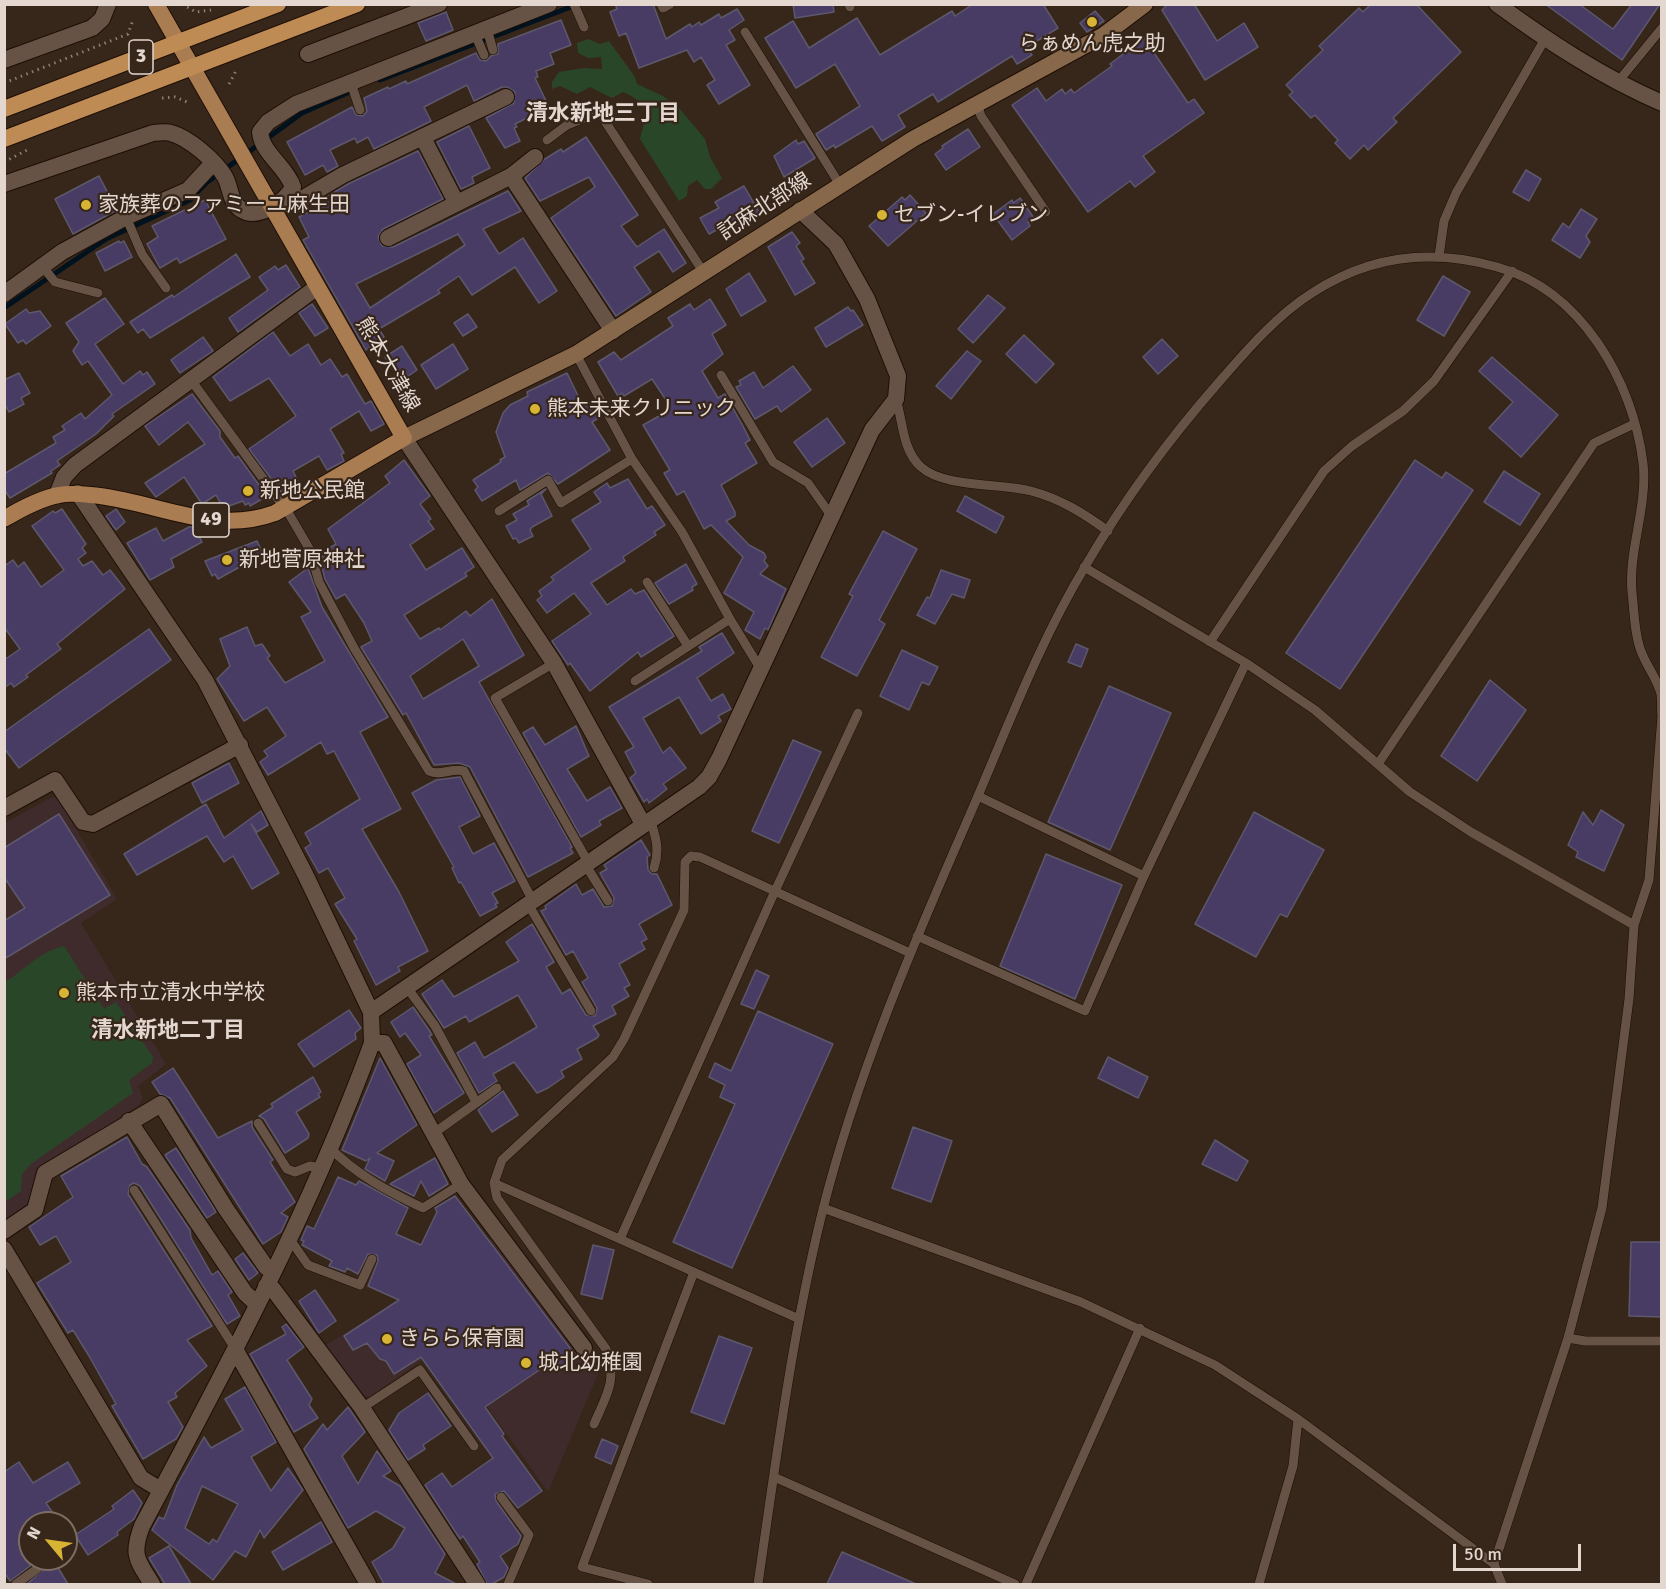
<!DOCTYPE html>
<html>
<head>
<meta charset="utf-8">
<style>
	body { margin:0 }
	#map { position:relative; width:1666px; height:1589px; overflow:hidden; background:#37261a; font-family:Signika,sans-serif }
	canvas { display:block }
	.frame { position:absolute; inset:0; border:6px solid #e3d7d0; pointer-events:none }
	.north { position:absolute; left:18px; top:1511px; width:60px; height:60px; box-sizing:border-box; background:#37261a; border:2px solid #7c6d63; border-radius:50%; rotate:299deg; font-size:16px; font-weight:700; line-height:24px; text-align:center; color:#e3d7d0 }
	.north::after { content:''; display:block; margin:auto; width:21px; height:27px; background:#d7b434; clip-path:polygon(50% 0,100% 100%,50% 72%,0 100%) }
	.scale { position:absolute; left:1453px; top:1544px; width:128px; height:27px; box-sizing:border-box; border:3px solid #e3d7d0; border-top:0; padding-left:8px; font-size:18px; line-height:21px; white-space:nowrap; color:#e3d7d0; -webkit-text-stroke:4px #37261a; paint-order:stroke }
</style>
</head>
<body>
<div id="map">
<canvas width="1666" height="1589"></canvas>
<div class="frame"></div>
<div class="north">N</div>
<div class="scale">50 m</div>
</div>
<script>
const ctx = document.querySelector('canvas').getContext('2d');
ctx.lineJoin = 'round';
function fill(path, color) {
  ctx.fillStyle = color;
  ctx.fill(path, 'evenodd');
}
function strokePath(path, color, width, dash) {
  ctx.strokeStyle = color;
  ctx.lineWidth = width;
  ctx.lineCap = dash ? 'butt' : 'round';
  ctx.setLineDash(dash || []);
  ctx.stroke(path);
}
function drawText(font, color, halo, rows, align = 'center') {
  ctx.font = font + ' Signika,"Noto Sans JP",sans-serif';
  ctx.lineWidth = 4.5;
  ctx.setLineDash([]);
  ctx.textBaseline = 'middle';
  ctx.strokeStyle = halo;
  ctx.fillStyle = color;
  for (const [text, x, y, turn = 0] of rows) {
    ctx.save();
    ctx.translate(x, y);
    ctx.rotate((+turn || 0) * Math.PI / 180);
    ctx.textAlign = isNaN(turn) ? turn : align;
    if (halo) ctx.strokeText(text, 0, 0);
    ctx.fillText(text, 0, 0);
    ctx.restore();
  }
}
fill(new Path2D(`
	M52 797 58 798 117 899 81 923 166 1064 138 1086 143 1098 139 1105 40 1171 33 1201 5 1220V823Z
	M495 1235 585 1356 591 1353 600 1369 548 1492 444 1346 411 1291Z
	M410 1293 443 1346 369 1397 360 1395 326 1345Z`), '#402b2c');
fill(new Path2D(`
	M588 39 600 44 609 41 635 77 637 84 663 96 679 108 705 139 710 157 722 178 711 189H705L697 180 688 186 687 196 679 201 640 139C647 114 649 103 623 92L612 98 590 87 577 94 560 86 552 89V82L559 72 584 68 602 69 601 57 588 58 578 53 577 43Z
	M64 946 104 1009 116 1002 153 1057 152 1063 129 1080 133 1093 32 1163 22 1174 21 1191 5 1202V982C29 967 35 954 64 946Z`), '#294728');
strokePath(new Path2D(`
	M380 80 576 5
	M4 308 106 239 190 200 206 183 302 113 354 90`), '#00121e', 5);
const building = new Path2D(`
	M615 4H653L666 39 690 24 692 27 699 22 701 25 719 14 721 18 737 9 744 20 729 30 735 40 726 45 750 85 719 104 707 85 715 80 701 57 694 62 687 50 639 68 626 33 619 36 610 12 617 9Z
	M793 4H833L834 12 795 18Z
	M973 4H1043L1058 28 1027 47 1032 55 1017 64 1012 56 938 102 933 94 898 115 905 127 882 141 872 126 835 148 834 145 826 150 816 134 860 106 835 64 796 88 765 38 793 21 809 48 857 18 880 55 952 11 955 16Z
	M1168 4H1194L1217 41 1244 23 1258 47 1205 80 1162 10Z
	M1371 4H1416L1461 52 1393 118 1397 122 1368 150 1364 145 1350 159 1335 143 1338 140 1315 115 1311 118 1289 95 1293 92 1286 85 1323 50 1319 46 1359 8 1363 12Z
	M1545 4H1579L1613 29 1632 4H1660L1622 60Z
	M1095 11 1104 21 1087 32 1080 23Z
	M446 12 453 30 426 41 418 23Z
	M561 20 571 45 550 53 554 64 536 71 538 77 535 78 549 107 515 124 517 127 514 128 520 141 505 148 486 118 514 103 515 92 507 87H502L474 101 467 85 424 107 431 121 374 149 368 137 357 143 355 138 330 150 338 166 327 172 323 165 305 175 287 142 352 107 356 115 363 116 367 111 364 98 388 87 389 89 406 81 407 84 476 53 480 60 486 61 491 56 498 54V44Z
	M1144 38 1188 103 1194 99 1204 113 1143 156 1155 172 1135 187 1130 181 1088 212 1012 105 1037 88 1046 101 1062 89 1065 94 1071 89 1074 93 1112 66 1110 64Z
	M469 126 490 168 472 177 474 183 461 189 437 142Z
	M968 129 980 147 946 170 935 154 943 148 942 146Z
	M586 137 638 215 621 226 637 247 664 229 686 263 673 272 659 251 634 267 651 292 616 316 551 218 595 187 589 177 540 201 525 178 545 159 561 149 563 152Z
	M796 140 798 144 804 141 815 158 784 177 774 156Z
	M418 151 443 199 383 229 378 237 382 246 393 247 508 191 521 211 483 229 499 254 523 238 557 291 539 303 515 267 472 295 459 276 438 290 440 293 379 329 384 337 366 350 303 240 309 237 299 217 325 204 323 199 348 184ZM458 234 465 245 370 308 356 284Z
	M1526 170 1541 179 1529 201 1513 192Z
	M99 176 117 210 73 234 55 199Z
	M744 186 759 212 748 218 750 223 733 232 728 224 709 234 700 218 719 208 715 202Z
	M910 195 926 213 888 246 869 226 902 197 905 200Z
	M1020 198 1034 218 1028 222 1030 226 1012 240 993 214 1012 200 1013 203Z
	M205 200 226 239 180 263 177 258 160 268 147 244 158 237 152 226Z
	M1581 209 1597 219 1586 236 1590 242 1580 258 1552 240 1563 223 1569 228Z
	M792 232 800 243 796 246 804 259 801 261 815 283 795 295 768 247Z
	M119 241 120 243 124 241 132 257 105 271 96 253Z
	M236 254 250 277 150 338 143 329 138 333 130 322 172 295 174 297Z
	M286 265 300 287 238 332 229 318 268 290 259 277 275 266 278 270Z
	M749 273 766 301 741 316 726 289Z
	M1443 276 1470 292 1444 336 1417 320Z
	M988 295 1005 308 973 343 958 329Z
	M105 298 124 324 95 344 123 384 140 371 143 375 147 372 155 384 112 414 114 416 96 434 57 461 60 465 51 471 52 473 10 498 4 489V474L56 443 53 437 65 430 62 426 81 413 85 419 112 395 88 361 82 365 73 351 79 342 66 323Z
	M710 299 726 325 712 334 723 354 702 371 718 398 725 394 743 426 750 440 745 443 757 463 721 485 735 512V516L726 521 749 545 764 553 766 557 764 561 768 566 760 574 786 589 768 630 765 628 760 639 745 630 754 612 724 593 743 557 711 525 704 529 684 491 677 495 664 473 670 470 643 425 668 411 666 408 670 406 652 379 624 396 622 393 618 396 598 362 614 352 621 360 673 326 668 318 690 304 694 310Z
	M312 304 328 328 315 336 299 313Z
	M848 307 851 311 853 310 863 325 826 347 815 328Z
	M26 309 29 313 40 311 51 326 26 344 23 340 18 343 5 324Z
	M468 314 477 327 463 336 454 323Z
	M273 332 290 356 308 344 321 365 330 359 342 377 347 374 365 404 371 401 384 424 371 431 359 411 330 429 344 453 341 454 344 461 327 470 319 456 293 471 299 483 296 485 297 488 284 496 249 449 296 416 269 378 230 401 213 377Z
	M1024 335 1054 364 1036 383 1006 354Z
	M203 337 213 351 180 373 171 360Z
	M1162 339 1178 356 1158 374 1143 357Z
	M453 344 468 369 436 389 421 365Z
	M402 346 417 370 401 381 385 357Z
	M967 351 981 361 951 399 936 386Z
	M1492 357 1558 415 1521 457 1489 428 1513 402 1479 371Z
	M793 366 811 390 781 412 777 406 755 419 736 387 741 385 739 381 754 372 763 388Z
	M19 373 30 393 21 398 24 404 9 412 4 403V380Z
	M567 373 583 406 591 402 600 417 592 422 610 450 558 484 548 473 520 490 516 480 482 501 475 490 478 487 473 480 501 462 500 460 505 457 496 432 503 413 510 405 528 396 527 392Z
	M192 394 220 431V437L235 458 238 456 267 496 250 506 249 503 245 505 243 501 223 508 216 495 202 504 184 477 156 497 145 483 205 444 188 422 159 445 145 426Z
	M827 418 845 443 812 467 794 442Z
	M404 460 430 496 420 504 431 519 428 521 434 529 410 545 426 570 462 548 474 567 465 573 467 576 404 615 420 639 439 628 440 630 466 611 470 616 492 599 524 655 479 682 572 847 570 848 573 853 528 877 470 767 459 763 434 765 406 713 403 715 361 647 372 641 364 623 345 594 336 599 325 579 320 559 323 557 321 553 336 544 328 529 390 483 385 476ZM463 639 479 666 423 699 410 676Z
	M1415 460 1442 478 1446 472 1473 490 1340 689 1286 653Z
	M1504 471 1540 494 1520 525 1484 502Z
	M628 479 647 509 652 506 665 525 654 532 656 535 623 557 625 561 591 583 607 605 631 589 635 594 644 590 674 636 641 657 638 652 590 691 570 663 568 665 552 641 591 614 574 593 547 613 537 600 542 596 539 591 554 580 551 577 591 549 572 520 601 502 594 492 607 483 610 488Z
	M546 489 541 494 552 516 532 527 530 530 533 536 519 543 516 538 513 539 506 526 517 520 513 514 529 505 527 501Z
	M965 496 1004 517 996 533 957 511Z
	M62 509 86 544 82 548 86 553 78 559 83 566 92 561 103 575 110 570 125 589 57 644 61 649 26 675 28 677 14 687 11 683 4 688V660L20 649 4 627V566L13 560 18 567 24 562 41 587 64 570 32 526 53 511 55 513Z
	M116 509 125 522 116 530 106 516Z
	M189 527H194L202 542 171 559 174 567 150 580 127 543 156 528 163 541Z
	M883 531 917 549 879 620 885 624 857 676 821 657 853 596 849 594Z
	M257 541 263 554 218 579 215 574 212 576 205 561Z
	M686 564 697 584 692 587 693 590 669 604 655 583Z
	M308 568 322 607 388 717 360 732 401 809 362 829 399 892 428 951 398 967 400 971 376 985 354 941 357 939 335 904 345 898 328 868 319 873 305 848 311 844 305 833 360 799 334 751 327 754 321 742 268 775 260 762 268 756 264 751 286 736 267 707 244 721 217 679 230 666 220 639 247 627 255 646 262 644 270 656 267 658 285 683 325 661 301 617 311 612 289 582Z
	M941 570 970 580 964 598 952 594 935 624 917 615 927 597 930 598Z
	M149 629 171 660 19 768 4 748V732Z
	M722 633 734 653 697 678 711 701 723 694 731 709 718 716 721 721 701 734 679 697 643 718 663 753 670 747 686 768 663 784 667 789 649 803 647 799 644 802 630 778 636 773 625 752 634 747 609 707 702 651 699 647Z
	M1076 644 1088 649 1081 667 1068 662Z
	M902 650 938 667 929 685 922 682 909 710 880 696Z
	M1490 680 1526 710 1477 781 1441 756Z
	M1109 686 1171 713 1110 850 1048 822Z
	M576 726 589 756 567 769 587 801 610 787 622 808 599 821 601 825 581 837 523 733 533 727 545 745Z
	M793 740 821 752 779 843 752 831Z
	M229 763 239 783 202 803 192 783Z
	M460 777 480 816 459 827 473 854 494 843 515 881 492 893 498 903 495 904 497 907 480 916 461 882 459 883 452 868 454 867 412 793 436 780Z
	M206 804 224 838 261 811 268 825 257 832 251 824 279 873 252 889 233 856 224 862 207 836 137 875 124 854Z
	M1601 810 1624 825 1604 871 1576 857 1578 852 1568 845 1583 812 1593 825Z
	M1254 812 1324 850 1287 917 1280 914 1256 957 1195 924Z
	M59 814 110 895 4 959V921L25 908 4 877V848Z
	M641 840 650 855 647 857 648 870 652 874H657L672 905 639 924 647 939 641 942 645 949 619 964 630 985 624 988 629 996 612 1006 616 1014 593 1026 599 1035 597 1038 577 1049 582 1059 561 1071 564 1077 548 1088 537 1093 514 1062 493 1074 497 1081 479 1093 457 1053 475 1042 484 1058 537 1027 518 995 469 1022 466 1016 444 1028 422 994 442 980 454 997 519 961 506 942 532 924 554 962 546 967 562 994 570 989 586 1015 595 1016 597 1008 582 982 588 978 573 951 566 955 541 911 546 909 545 906 576 884 582 895 593 889 604 907 612 906 614 898 600 873 607 869 604 865Z
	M1046 854 1122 885 1075 999 1000 966Z
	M756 970 769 976 754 1009 741 1004Z
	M413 1007 429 1030 432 1035 429 1036 464 1093 434 1113 407 1064 421 1055 405 1033 400 1037 391 1022Z
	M349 1010 361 1028 355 1033 356 1039 314 1067 298 1044Z
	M758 1011 833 1044 732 1268 673 1242 735 1104 720 1097 725 1085 709 1077 715 1063 731 1071Z
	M1108 1057 1148 1077 1138 1098 1098 1078Z
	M380 1058 417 1125 377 1153 394 1161 385 1181 365 1169 370 1158 366 1161 342 1150Z
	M173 1068 218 1138 252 1121V1127L273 1160 270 1162 295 1202 281 1213 288 1217 281 1232 263 1244 170 1098 160 1094 152 1082Z
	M313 1077 321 1092 318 1094 320 1097 296 1112 309 1134 308 1138 285 1153 264 1119 259 1116 273 1107 271 1104Z
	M503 1091 518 1115 492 1132 478 1110Z
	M913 1127 952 1141 931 1202 892 1188Z
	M127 1137 142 1164 147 1167 190 1230 191 1238 212 1275 218 1271 232 1292 228 1295 240 1316 227 1324 140 1186 134 1183 130 1185 128 1194 212 1326 187 1340 207 1366 175 1393 177 1397 168 1402 183 1427 176 1439 143 1459 112 1406 116 1404 89 1356 73 1330 68 1333 37 1283 71 1262 56 1236 40 1245 29 1227 73 1197 61 1176Z
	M1215 1140 1248 1161 1237 1181 1202 1164Z
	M176 1148 216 1212 207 1218 165 1155Z
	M435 1158 448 1184 429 1196 421 1181 414 1196 390 1184Z
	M338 1177 356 1185 359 1181 408 1208 396 1234 421 1245 437 1212 435 1208 455 1196 576 1356 556 1369 551 1362 485 1407 504 1434 502 1436 542 1491 518 1508 504 1491 495 1494 496 1501 521 1536 518 1544 500 1556 508 1568 504 1577 492 1584H487L477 1564 480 1562 463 1536 460 1539 425 1485 442 1473 452 1487 493 1458 421 1357 394 1374 386 1361 380 1359 367 1343 353 1350 344 1336 399 1300 368 1286 378 1261 377 1255 368 1254 358 1274 347 1268 345 1272 329 1266 332 1261 302 1245 304 1241 301 1240 307 1226 314 1229Z
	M1631 1242H1662V1317L1629 1316Z
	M593 1245 614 1250 602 1299 581 1294Z
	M243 1253 258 1273 249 1280 235 1259Z
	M315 1290 336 1321 319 1333 299 1301Z
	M286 1324 304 1347 287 1360 312 1399 309 1405 318 1418 294 1432 250 1354 286 1334 282 1327Z
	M719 1336 752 1348 724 1424 691 1412Z
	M245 1387 276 1442 251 1457 271 1491 288 1468 303 1490 264 1538 260 1530 246 1557 235 1551 213 1580 152 1530 159 1517 164 1519 177 1485 204 1437 211 1448 243 1430 225 1399ZM202 1486 238 1504 217 1542 213 1539 209 1544 185 1528Z
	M428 1393 451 1426 423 1445 425 1449 408 1460 389 1430 399 1413Z
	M348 1407 365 1432 342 1456 358 1484 377 1451 391 1471 383 1476 400 1486 445 1554 435 1573 456 1584H384L372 1562 393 1548 405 1528 376 1511 348 1528 304 1449 323 1424 327 1430Z
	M602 1439 618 1446 611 1464 595 1457Z
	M19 1462 33 1483 68 1462 80 1483 46 1503 55 1516 45 1523H30V1566L10 1581 4 1572V1472Z
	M133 1490 142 1503 134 1519 117 1532 118 1535 88 1555 75 1535 114 1509 112 1506Z
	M321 1522 332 1542 283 1570 272 1552Z
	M169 1546 191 1584H165L149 1558Z
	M842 1552 916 1584H827Z
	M55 1563 68 1584H27L43 1570Z`);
fill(building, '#483c64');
strokePath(building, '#5d586c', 1.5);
const service = new Path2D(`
	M574 4 584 27
	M661 4 663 8 670 4
	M849 4 850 7
	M487 29 493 50
	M745 32 840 185
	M475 34 484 55
	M351 83 360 110
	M1617 83 1662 28
	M977 104 981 116 1046 212
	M547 140 567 125 599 112 704 273
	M126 217 142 254 166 288
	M1439 256 1444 221 1456 193 1545 39
	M43 267 55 282 98 293
	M576 354 632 459
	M721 375 773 462 808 483 832 517
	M191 380 289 514 310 550 319 582 354 648 429 771C441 777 452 767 464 771L533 901
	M896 399C903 421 902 450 921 467 944 488 1001 483 1031 491 1061 499 1083 513 1108 531
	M499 511 548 480 561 503 632 459 682 532 730 619
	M1084 567 1246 663 1315 710 1410 792 1471 832 1634 925
	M647 582 688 646
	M1210 642 1324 471 1352 446 1403 411 1434 381 1512 271
	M554 663 495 698 588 862
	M635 681 730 619 760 668
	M1378 764 1594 443 1634 424
	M978 796 1144 876
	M650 819C656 837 660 850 654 868
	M585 864 608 901
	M528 904 591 1011
	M917 936 1085 1011 1144 876 1246 663
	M406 986 435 1026 476 1102
	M258 1123 287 1169 295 1172 310 1166 320 1168
	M434 1133 497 1088
	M329 1147C357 1175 387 1191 423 1208L461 1184
	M494 1183 797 1318
	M134 1190 236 1350
	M823 1208 1081 1302 1215 1365 1298 1419 1494 1564 1502 1584
	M289 1238 308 1265 360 1285 372 1259
	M620 1239 775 891 858 713
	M1568 1338 1585 1341H1662
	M362 1408 420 1370 474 1446
	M594 1424C606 1396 618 1380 606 1349L497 1198 494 1183 502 1160 613 1057 624 1039 684 910 685 862 691 856 700 857 910 953
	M774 1477 1015 1584
	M501 1497 529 1535 508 1584
	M1494 1564 1568 1338 1602 1208 1629 999 1634 925 1649 880 1662 716
	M16 1584 37 1569
	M648 1584 582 1567 694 1272
	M758 1584C776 1460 792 1335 822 1213 856 1077 912 947 968 819 1005 734 1038 644 1086 565 1124 500 1170 438 1219 382 1246 351 1277 315 1312 293 1370 255 1431 248 1497 267 1581 290 1633 381 1643 463 1648 506 1628 551 1632 592 1634 609 1634 628 1639 645 1643 662 1657 677 1661 694 1662 701 1661 708 1662 716
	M1026 1584 1140 1328
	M1259 1584 1293 1466 1298 1419`);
const minor = new Path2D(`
	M308 54 439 4
	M4 60 92 28 102 19 108 4
	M423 138 456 202
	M535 157 511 176 613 331
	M4 184 153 133C159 133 166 131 171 133 189 138 216 161 225 177 231 188 230 203 242 210 258 220 286 201 293 187 286 166 262 154 260 132L268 122 296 104 549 4
	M288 197 302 199 343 175 506 97
	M388 238 511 176
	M4 294 62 252 126 217 188 190 213 163
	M404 438 554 663 643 824
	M78 493 205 680 305 874 371 1012 372 1043C311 1210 226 1369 142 1526 131 1555 137 1560 152 1584
	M57 495 64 477 75 465 316 288
	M4 808 55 780 83 822 93 824 240 745
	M371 1012 699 787 709 777 719 759 872 430 896 399 898 376 867 299 836 244 800 210
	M372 1043H384L461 1184 584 1348
	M129 1121 245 1293 257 1304
	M4 1231 35 1210 45 1173 161 1104 226 1209 266 1267 273 1271
	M4 1249 141 1478 161 1490
	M266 1286 273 1289 362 1408 477 1584
	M236 1351 368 1584`);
const tertiary = new Path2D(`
	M1497 4C1549 42 1602 77 1662 103`);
const secondary = new Path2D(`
	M404 438 576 354 913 139 1104 35 1145 4`);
const primary = new Path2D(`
	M4 519C19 510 42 498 59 495 73 492 87 495 100 496 161 504 215 535 275 513L404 438 156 4`);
const trunk = new Path2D(`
	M4 109 278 4
	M4 139 357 4`);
strokePath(service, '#1e0e05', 10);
strokePath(minor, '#1e0e05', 18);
strokePath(tertiary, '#1e0e05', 18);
strokePath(secondary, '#1e0e05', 18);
strokePath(primary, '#1e0e05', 18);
strokePath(trunk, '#1e0e05', 18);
strokePath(new Path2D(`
	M182 4 196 12 211 10
	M4 83 128 34 133 20
	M229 84 237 69
	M162 98 175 97 187 102
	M4 162 29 149`), '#8d7e75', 3, [1.5, 4.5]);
strokePath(service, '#665346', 9);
strokePath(minor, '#665346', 16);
strokePath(tertiary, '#665346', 16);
strokePath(secondary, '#87684b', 16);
strokePath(primary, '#a97d51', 16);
strokePath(trunk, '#bf8b54', 16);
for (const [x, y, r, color] of [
	[1092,22,6,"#d7b434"],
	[86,205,6,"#d7b434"],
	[882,215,6,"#d7b434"],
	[535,409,6,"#d7b434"],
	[248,491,6,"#d7b434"],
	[227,560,6,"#d7b434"],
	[64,993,6,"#d7b434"],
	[387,1339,6,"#d7b434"],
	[526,1363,6,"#d7b434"]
]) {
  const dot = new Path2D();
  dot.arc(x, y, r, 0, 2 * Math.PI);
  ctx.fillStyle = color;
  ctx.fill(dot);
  strokePath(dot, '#37261a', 2);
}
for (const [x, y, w] of [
	[141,57,24],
	[211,520,36]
]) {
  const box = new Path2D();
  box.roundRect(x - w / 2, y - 17, w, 34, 4.5);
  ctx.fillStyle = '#37261a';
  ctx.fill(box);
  strokePath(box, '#e3d7d0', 1.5);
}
drawText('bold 20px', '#e3d7d0', null, [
	["3",141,57],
	["49",211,520]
]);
drawText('21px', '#e3d7d0', '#37261a', [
	["らぁめん虎之助",1092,44,"center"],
	["家族葬のファミーユ麻生田",98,205],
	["セブン-イレブン",894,215],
	["熊本未来クリニック",547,409],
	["新地公民館",260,491],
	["新地菅原神社",239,560],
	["熊本市立清水中学校",76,993],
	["きらら保育園",399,1339],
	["城北幼稚園",538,1363]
], 'left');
drawText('21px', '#e3d7d0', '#37261a', [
	["託麻北部線",765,207,-33],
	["熊本大津線",387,365,60]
]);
drawText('bold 22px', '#e3d7d0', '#37261a', [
	["清水新地三丁目",603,114],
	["清水新地二丁目",168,1031]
]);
</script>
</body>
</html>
